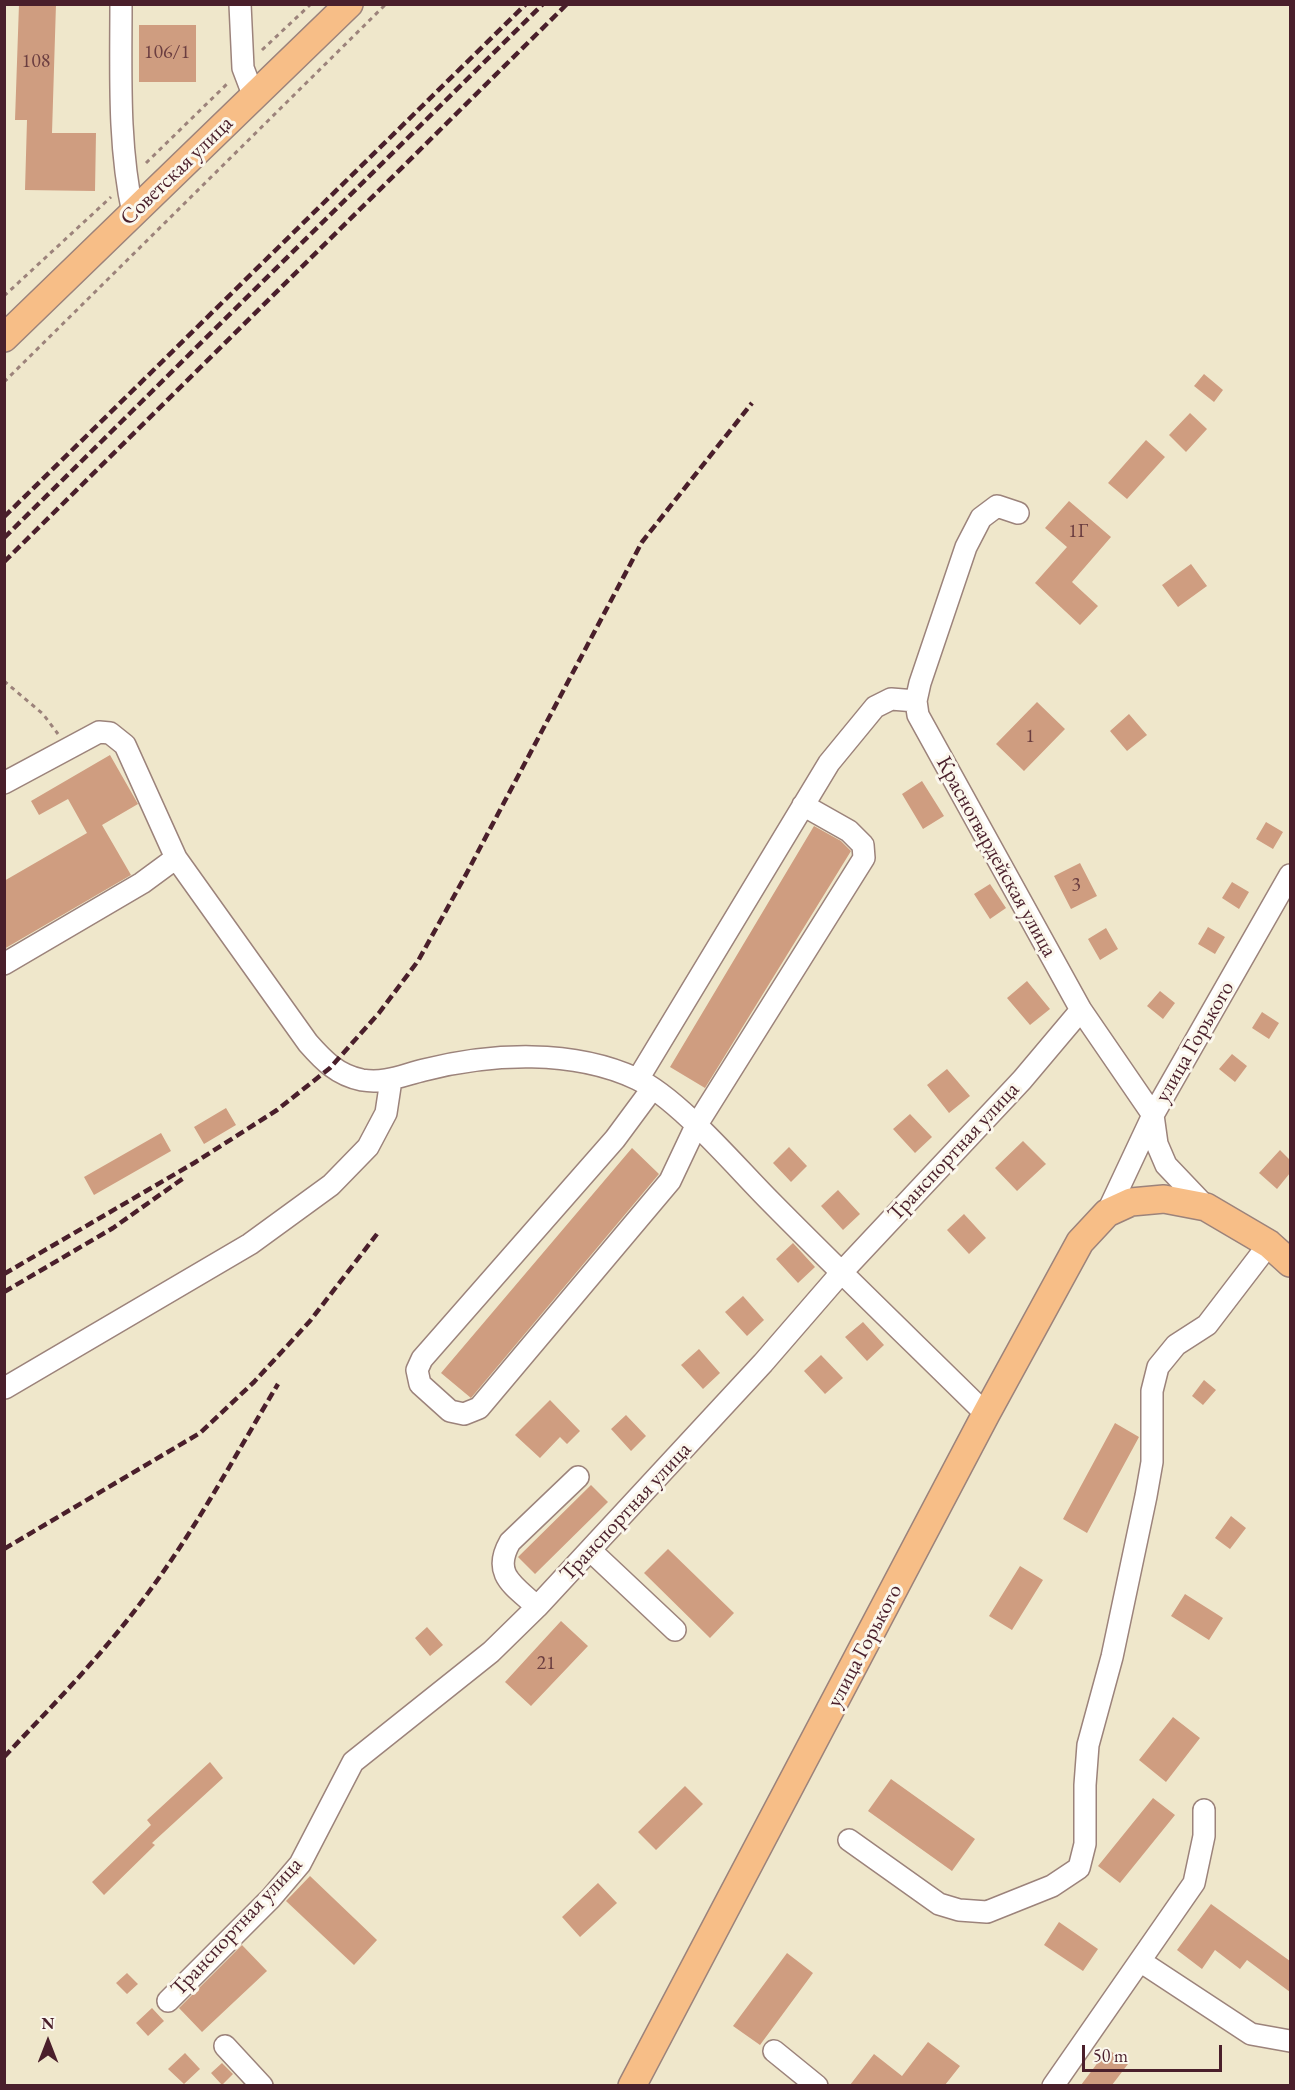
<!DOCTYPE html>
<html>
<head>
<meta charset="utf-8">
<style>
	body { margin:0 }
	#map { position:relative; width:1295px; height:2090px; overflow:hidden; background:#efe7cb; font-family:"EB Garamond",serif }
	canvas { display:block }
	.frame { position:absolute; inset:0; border:6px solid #4a1f2b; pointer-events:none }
	.north { position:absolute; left:18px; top:2012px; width:60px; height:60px; -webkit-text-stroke:4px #fbf7ec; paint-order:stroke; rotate:0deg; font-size:16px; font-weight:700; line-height:24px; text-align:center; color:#4a1f2b }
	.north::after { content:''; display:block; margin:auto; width:21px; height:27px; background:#4a1f2b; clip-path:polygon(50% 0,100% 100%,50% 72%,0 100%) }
	.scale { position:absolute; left:1082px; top:2045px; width:140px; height:27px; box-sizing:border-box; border:3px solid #4a1f2b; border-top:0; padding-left:8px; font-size:18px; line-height:21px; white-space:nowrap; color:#4a1f2b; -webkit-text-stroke:4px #fbf7ec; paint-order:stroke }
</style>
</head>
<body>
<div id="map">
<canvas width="1295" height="2090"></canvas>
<div class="frame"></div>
<div class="north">N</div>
<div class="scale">50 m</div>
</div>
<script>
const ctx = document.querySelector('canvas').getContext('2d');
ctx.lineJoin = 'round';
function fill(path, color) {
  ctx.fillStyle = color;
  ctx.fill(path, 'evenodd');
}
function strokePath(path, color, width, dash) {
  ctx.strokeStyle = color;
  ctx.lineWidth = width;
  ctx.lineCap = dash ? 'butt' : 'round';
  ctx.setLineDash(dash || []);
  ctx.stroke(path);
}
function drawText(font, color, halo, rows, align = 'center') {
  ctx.font = font + ' "EB Garamond",serif';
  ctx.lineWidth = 6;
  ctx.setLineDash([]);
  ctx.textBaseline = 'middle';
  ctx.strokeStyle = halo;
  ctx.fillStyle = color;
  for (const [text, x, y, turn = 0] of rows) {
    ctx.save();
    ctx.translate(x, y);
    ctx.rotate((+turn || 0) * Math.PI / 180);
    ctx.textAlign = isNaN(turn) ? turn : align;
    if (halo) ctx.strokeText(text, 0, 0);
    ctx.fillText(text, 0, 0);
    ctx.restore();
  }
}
fill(new Path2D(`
	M19 4H56L52 133H96L95 191 25 190 27 120H15Z
	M139 25H196V82H139Z
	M1204 374 1223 390 1214 402 1194 386Z
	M1190 413 1207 429 1186 452 1169 435Z
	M1146 440 1165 457 1127 499 1108 483Z
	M1069 501 1111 537 1072 582 1098 606 1080 625 1035 583 1067 547 1045 528Z
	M1191 564 1207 586 1178 607 1162 585Z
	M1037 702 1065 729 1024 771 996 744Z
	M1129 714 1147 735 1127 751 1110 731Z
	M110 755 138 804 102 825 131 875 4 949V881L87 833 68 799 39 815 31 801Z
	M922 781 944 816 923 829 902 794Z
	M1266 822 1283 832 1273 849 1256 839Z
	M814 826 841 841 851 851 705 1088 670 1067Z
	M1080 863 1097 896 1071 909 1054 876Z
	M1232 882 1249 892 1239 909 1222 898Z
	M990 884 1006 908 990 919 974 894Z
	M1208 927 1225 937 1215 954 1198 944Z
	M1106 928 1118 949 1100 960 1088 939Z
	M1027 981 1050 1009 1030 1025 1007 998Z
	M1160 991 1175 1003 1163 1019 1147 1006Z
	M1262 1012 1279 1023 1269 1039 1252 1028Z
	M1232 1054 1247 1066 1235 1082 1219 1069Z
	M947 1069 970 1096 949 1113 927 1085Z
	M226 1108 236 1125 204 1144 194 1127Z
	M910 1114 932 1137 915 1153 893 1129Z
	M161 1133 171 1151 94 1195 84 1177Z
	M1023 1141 1046 1164 1017 1191 995 1168Z
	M789 1147 807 1166 791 1182 773 1163Z
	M632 1148 659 1174 471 1398 441 1373Z
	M1280 1150 1290 1160V1173L1277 1189 1259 1173Z
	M838 1190 860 1214 843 1230 821 1206Z
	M964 1214 986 1238 969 1254 947 1230Z
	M793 1243 815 1267 798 1283 776 1259Z
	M743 1296 764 1320 747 1336 725 1312Z
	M863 1322 884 1345 867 1361 845 1337Z
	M699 1349 720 1373 703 1389 681 1365Z
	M821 1355 843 1378 825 1394 804 1371Z
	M1204 1380 1216 1390 1203 1405 1192 1396Z
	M550 1400 580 1431 567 1444 560 1437 540 1458 515 1435Z
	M626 1415 646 1436 631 1451 611 1429Z
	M1115 1423 1139 1437 1087 1533 1063 1519Z
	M591 1485 608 1502 535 1574 518 1557Z
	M1231 1516 1246 1528 1230 1549 1215 1538Z
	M668 1549 734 1613 710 1638 644 1573Z
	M1020 1566 1043 1580 1012 1630 989 1616Z
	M1185 1594 1223 1618 1209 1640 1171 1616Z
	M561 1621 588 1646 531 1706 505 1682Z
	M427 1627 443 1645 430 1656 415 1638Z
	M1173 1717 1200 1738 1166 1782 1139 1760Z
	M210 1762 223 1778 152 1843 155 1845 104 1895 92 1882 151 1825 147 1820Z
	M891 1779 975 1839 952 1871 868 1811Z
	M685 1786 703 1804 656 1850 638 1832Z
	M1153 1798 1175 1815 1120 1883 1098 1866Z
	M310 1876 377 1940 354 1965 286 1901Z
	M598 1883 617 1903 580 1937 562 1917Z
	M1211 1904 1290 1961V1992L1247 1960 1240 1969 1215 1950 1202 1969 1177 1950Z
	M1059 1922 1098 1949 1083 1971 1044 1945Z
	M242 1945 267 1971 202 2032 179 2008Z
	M787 1953 813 1973 760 2045 733 2026Z
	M127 1973 138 1984 127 1994 116 1983Z
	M152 2008 164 2021 148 2036 136 2023Z
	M928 2042 960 2066 945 2085H850L874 2054 902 2076Z
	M1108 2049 1128 2064 1112 2085H1081Z
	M185 2053 200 2069 184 2084 168 2069Z
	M222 2063 233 2074 222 2085 211 2073Z`), '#cf9d80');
const minor = new Path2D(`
	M121 4C121 74 118 145 133 213
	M240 4 243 68 254 97
	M1018 513 997 506 981 518 966 547 920 683 916 701 918 715 1081 1010 1153 1115 1157 1144 1166 1165 1206 1207
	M4 783 99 732 110 733 125 745 176 858 308 1043C323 1060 337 1075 362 1080 385 1084 403 1075 424 1070 492 1053 573 1049 637 1079 679 1099 736 1167 770 1201 841 1273 914 1343 986 1414
	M4 964 142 883 176 858
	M638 1079 829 763 875 707 891 699 916 701
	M652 1089 615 1139 422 1359 417 1370 420 1384 450 1411 464 1414 479 1408 670 1181 696 1126 864 858 863 845 849 831 803 805
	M1107 1213 1153 1115 1290 875
	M5 1388 250 1244 331 1185 368 1147 386 1113 391 1080
	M591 1551 675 1630
	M537 1607C515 1586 491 1575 510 1542L578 1477
	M849 1840 939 1904 959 1910 987 1912 1052 1886 1079 1868 1085 1844V1785L1088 1745 1112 1657 1146 1496 1152 1462V1391L1158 1367 1176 1345 1207 1325 1269 1244
	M1140 1961 1251 2034 1290 2041
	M168 2001 271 1898 300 1864 353 1762 491 1652 537 1607 763 1363 841 1273 1022 1080 1081 1010
	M225 2046 262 2086
	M774 2051 817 2086
	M1053 2086 1194 1883 1204 1836V1810`);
const major = new Path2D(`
	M4 338 349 4
	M632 2086 986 1414 1080 1242 1107 1213 1131 1202 1164 1199 1206 1207 1269 1244 1290 1263`);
strokePath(minor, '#9c837b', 24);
strokePath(major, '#9c837b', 30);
strokePath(new Path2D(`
	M262 50 311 4
	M146 163 229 82
	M4 296 111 197
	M4 382 386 4
	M4 681 43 714 58 734`), '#9c837b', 3, [4.5, 4.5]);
strokePath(minor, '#fff', 21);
strokePath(major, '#f7be87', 27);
strokePath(new Path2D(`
	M4 517 526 4
	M4 538 543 4
	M4 562 567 4
	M4 1274 194 1163 277 1110 330 1068 379 1013 418 961 463 880 642 542 752 403
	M4 1292 113 1228 185 1177
	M4 1549 200 1433 254 1382 310 1321 377 1234
	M4 1757C54 1704 105 1652 148 1593 197 1527 236 1454 278 1384`), '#4a1f2b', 4.5, [9, 4.5]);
drawText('20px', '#6b3e40', null, [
	["106/1",167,53],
	["108",36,62],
	["1Г",1078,532],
	["1",1030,737],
	["3",1076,886],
	["21",546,1664]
]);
drawText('22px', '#4a1f2b', '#fbf7ec', [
	["Советская улица",177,171,-44],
	["Красногвардейская улица",996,857,61],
	["улица Горького",1195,1042,-60],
	["Транспортная улица",954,1152,-47],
	["Транспортная улица",626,1512,-47],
	["улица Горького",865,1646,-62],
	["Транспортная улица",237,1927,-47]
]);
</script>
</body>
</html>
